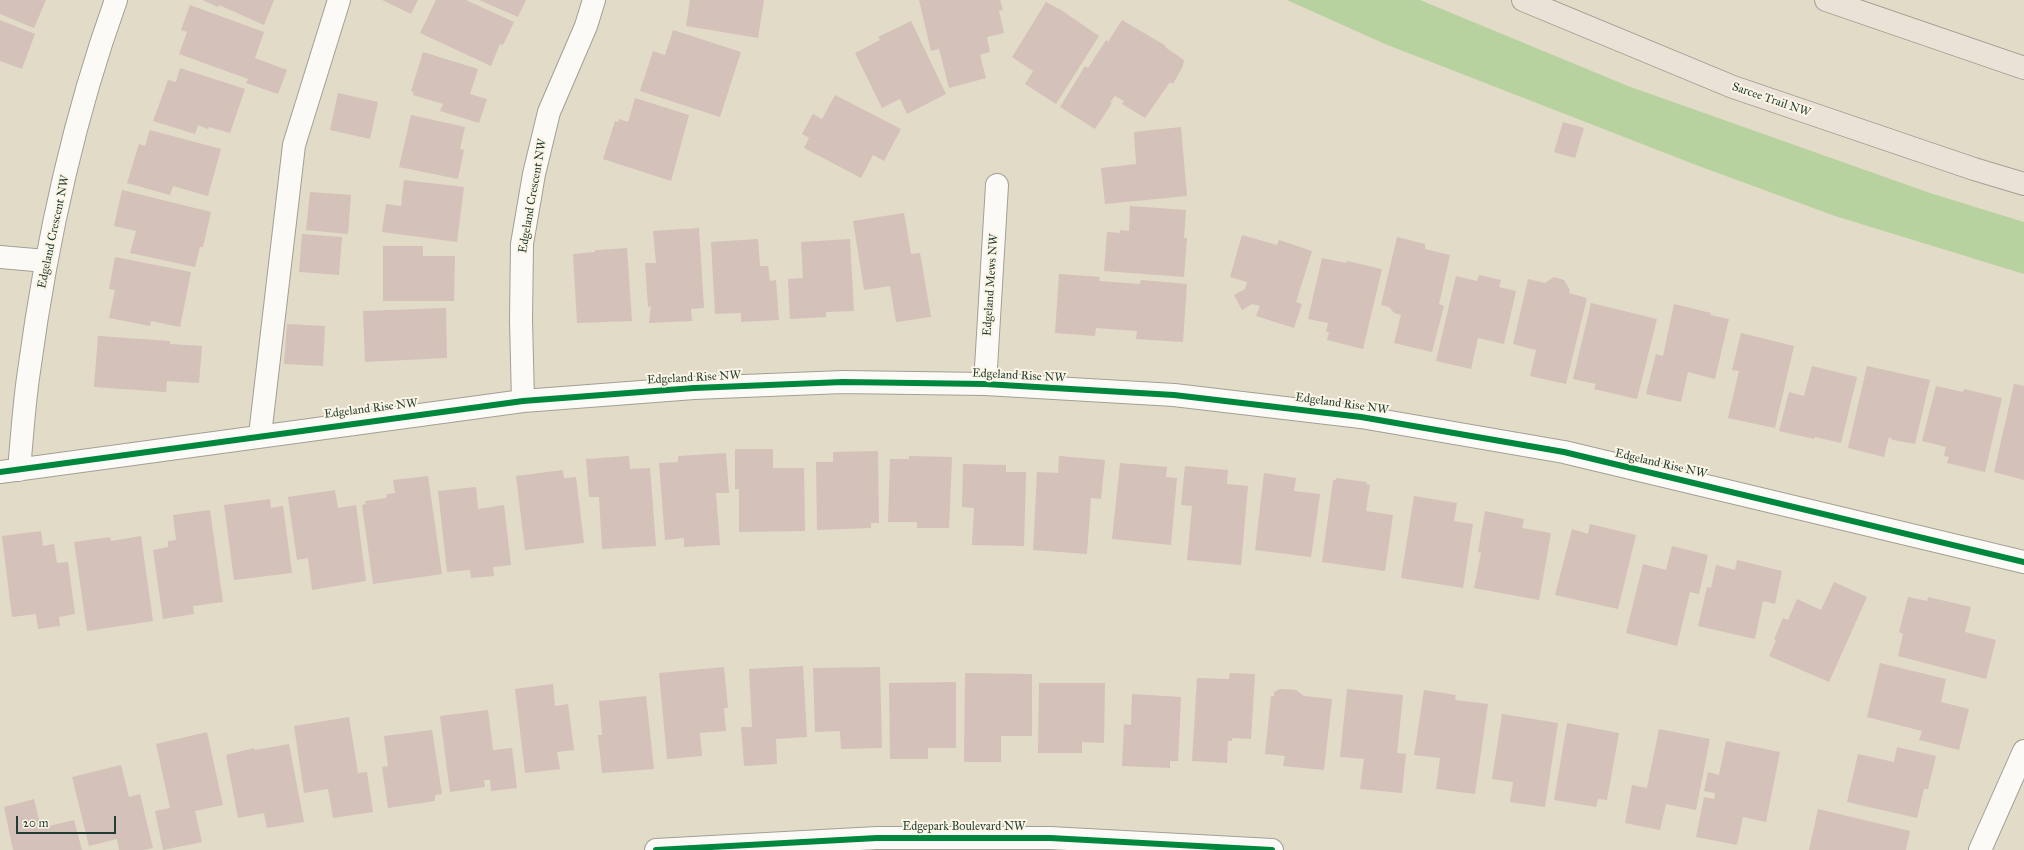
<!DOCTYPE html>
<html>
<head>
<meta charset="utf-8">
<style>
	body { margin:0 }
	#map { position:relative; width:2024px; height:850px; overflow:hidden; background:#e2dbc8; font-family:"IM FELL Great Primer",serif }
	canvas { display:block }
	.scale { position:absolute; left:16px; top:816px; width:100px; height:18px; box-sizing:border-box; border:2px solid #1f3d34; border-top:0; padding-left:5px; font-size:12px; line-height:14px; white-space:nowrap; color:#1f3d34; -webkit-text-stroke:3px #fcf5e5; paint-order:stroke }
</style>
</head>
<body>
<div id="map">
<canvas width="2024" height="850"></canvas>
<div class="scale">20 m</div>
</div>
<script>
const ctx = document.querySelector('canvas').getContext('2d');
ctx.lineJoin = 'round';
function fill(path, color) {
  ctx.fillStyle = color;
  ctx.fill(path, 'evenodd');
}
function strokePath(path, color, width, dash) {
  ctx.strokeStyle = color;
  ctx.lineWidth = width;
  ctx.lineCap = dash ? 'butt' : 'round';
  ctx.setLineDash(dash || []);
  ctx.stroke(path);
}
function drawText(font, color, halo, rows, align = 'center') {
  ctx.font = font + ' "IM FELL Great Primer",serif';
  ctx.lineWidth = 4;
  ctx.setLineDash([]);
  ctx.textBaseline = 'middle';
  ctx.strokeStyle = halo;
  ctx.fillStyle = color;
  for (const [text, x, y, turn = 0] of rows) {
    ctx.save();
    ctx.translate(x, y);
    ctx.rotate((+turn || 0) * Math.PI / 180);
    ctx.textAlign = isNaN(turn) ? turn : align;
    if (halo) ctx.strokeText(text, 0, 0);
    ctx.fillText(text, 0, 0);
    ctx.restore();
  }
}
fill(new Path2D(`
	M1287 0H1420L1628 86 1930 193 2024 222V274L1835 216 1696 165 1385 44Z`), '#b8d29f');
fill(new Path2D(`
	M0 0H46L34 28 0 14Z
	M202 0H274L264 25 219 5 218 7Z
	M382 0H418L411 14Z
	M436 0H466L514 22 503 45 500 44 491 66 420 33Z
	M479 0H526L518 17Z
	M690 0H764L758 38 686 26Z
	M919 0H1000L1003 10 999 11 1004 33 987 37 990 52 980 55 986 78 949 88 939 49 931 51Z
	M1046 2 1061 10 1099 36 1056 104 1025 84 1033 71 1012 57Z
	M190 5 264 32 255 58 287 70 278 94 246 83 248 79 179 54 187 32 181 30Z
	M0 20 35 34 22 69 0 61Z
	M1122 20 1166 46 1165 47 1184 60 1183 66 1173 84 1170 82 1145 118 1122 104 1124 101 1115 96 1110 102 1112 103 1095 129 1060 107 1085 66 1088 68 1106 40 1108 42Z
	M911 21 946 94 907 114 900 99 882 108 855 53 880 40 878 37Z
	M673 30 741 52 720 117 640 91 653 51 665 55Z
	M423 52 478 69 470 94 487 99 479 123 440 111 443 104 413 95 414 92 411 91Z
	M180 68 245 89 230 133 209 127 208 129 198 125 195 134 153 121 168 80 176 82Z
	M338 93 378 102 370 139 330 130Z
	M835 95 901 129 884 161 873 155 861 178 804 148 809 138 802 134 811 117 813 114 822 119Z
	M635 98 689 115 671 181 603 159 615 121 618 122 619 119 628 122Z
	M411 115 465 127 460 149 464 150 458 179 399 167Z
	M1563 122 1584 128 1575 158 1554 152Z
	M1181 127 1187 196 1105 204 1101 168 1136 164 1134 132Z
	M150 130 221 149 208 196 173 186 170 195 127 183 139 144 145 146Z
	M404 180 464 187 457 242 382 232 386 204 401 206Z
	M122 190 211 212 203 247H200L195 267 130 253 136 231 114 226Z
	M310 192 351 195 348 234 306 230Z
	M1130 206 1186 210 1184 238H1187L1184 277 1104 271 1107 232 1120 233V230L1129 231Z
	M904 213 911 254 920 253 931 317 896 322 890 286 864 290 853 221Z
	M699 228 704 308 691 309 692 321 649 323 651 306 648 307 645 263H656L653 231Z
	M302 234 342 237 339 275 299 272Z
	M1242 235 1277 245 1279 240 1312 251 1296 302 1302 304 1294 328 1256 316 1260 306 1252 304 1242 310 1234 295 1245 289 1247 282 1230 277Z
	M1397 237 1425 244V249L1450 255 1439 304 1444 306 1432 352 1394 343 1401 315 1394 313 1389 307 1381 305Z
	M758 239 760 266H768L770 281 776 280 779 320 741 322V313L715 314 711 242Z
	M850 239 854 311 826 312V317L790 319 788 279 803 278 801 242Z
	M383 246H423V256H455L454 301H383Z
	M627 248 632 321 577 323 573 254 595 252V250H599Z
	M115 257 191 272 180 327 151 321 150 326 109 318 115 290 109 289Z
	M1322 258 1346 263 1347 261 1382 269 1363 349 1327 340 1329 332H1326L1328 323 1308 319Z
	M1059 274 1100 277 1099 281 1140 284 1141 280 1187 284 1183 342 1136 339 1137 331 1096 328 1095 336 1055 333Z
	M1479 275 1501 280 1499 287 1516 291 1504 344 1478 338 1471 369 1436 361 1456 276 1477 281Z
	M1554 277 1564 280 1570 290 1569 293 1587 298 1566 384 1530 376 1536 350 1513 344 1528 279 1545 283Z
	M1591 303 1657 319 1637 399 1594 389 1596 384 1573 379Z
	M1674 304 1711 313 1710 315 1729 319 1715 379 1688 372 1681 402 1646 394 1656 354 1663 356Z
	M446 308 447 358 365 362 363 311Z
	M287 324 325 326 323 366 284 364Z
	M1741 333 1794 346 1775 428 1728 418 1739 371 1732 370Z
	M98 336 170 341V344L202 346 199 383 167 381 166 392 94 387Z
	M1812 366 1857 377 1841 443 1815 437 1814 439 1779 431 1789 392 1804 396Z
	M1867 366 1930 380 1915 444 1893 440 1889 437 1884 457 1848 448Z
	M2014 384 2024 386V480L1994 472Z
	M1936 386 1963 392 1964 389 2002 398 1985 472 1947 463 1949 457 1944 456 1946 447 1922 441Z
	M735 449H773V468H804L805 531 739 532V489H735Z
	M878 451 879 523H871V528L817 530 816 462H833V452Z
	M726 453 729 493H716L720 545 684 547V538L665 540 659 463 678 462V456Z
	M629 456 630 469 650 468 656 546 602 549 599 497H589L586 459Z
	M909 456 952 457 949 528H917V522H888L890 459H909Z
	M1059 456 1105 460 1101 499 1091 498 1087 554 1033 550 1037 472 1058 473Z
	M1120 463 1167 467 1166 477 1177 478 1171 545 1112 539Z
	M963 464 1006 465V472H1026L1024 546 972 545 974 508 962 507Z
	M1185 466 1228 470 1227 484 1248 486 1241 565 1187 560 1192 506 1181 505Z
	M563 470 564 478 576 477 584 543 525 550 516 476Z
	M1264 473 1296 478 1294 491 1320 494 1311 557 1255 550Z
	M428 476 442 574 373 584 362 505 366 504 365 501 386 498 387 494 395 493 393 480Z
	M1336 478 1367 482 1366 484 1370 485 1366 511 1393 515 1385 571 1322 562 1333 480H1336Z
	M476 487 478 509 504 505 511 565 493 567 494 576 471 578 470 570 447 572 438 491Z
	M335 490 338 508 356 505 366 581 312 590 308 558 297 560 288 497Z
	M1414 496 1457 503 1454 521 1473 524 1463 588 1401 578Z
	M270 499 271 508 283 506 292 573 234 580 224 505Z
	M210 510 223 602 193 606 194 614 163 619 153 550 168 547V541L176 540 173 515Z
	M1485 511 1524 519 1522 528 1551 533 1539 600 1474 588 1481 553 1478 552Z
	M1590 524 1636 535 1618 609 1555 595 1572 529 1588 534Z
	M41 531 43 546 54 544 57 563 68 562 75 614 59 617 60 626 38 629 36 614 12 617 2 536Z
	M141 536 153 621 87 631 74 542 110 537 111 541Z
	M1672 546 1708 555 1699 594 1690 592 1677 646 1626 633 1643 564 1666 570Z
	M1737 560 1782 571 1775 604 1763 601 1755 639 1698 626 1707 587 1711 588 1716 565 1735 570Z
	M1834 582 1867 597 1829 682 1769 656 1776 640 1774 639 1783 618 1788 620 1797 599 1821 610Z
	M1908 597 1927 601 1928 597 1971 607 1965 632 1996 640 1986 679 1898 656 1903 634 1899 632Z
	M1880 663 1946 679 1941 702 1969 709 1959 750 1919 740 1922 731 1867 717Z
	M803 666 807 737 776 739 777 764 744 766 741 727H752L749 669Z
	M724 667 728 708H724L726 731 700 733 702 756 667 759 659 673Z
	M880 667 882 748 841 749 840 731 815 732 813 668Z
	M965 673 1032 674V736H1001V762H964Z
	M1230 673 1255 674 1251 739 1232 738V741H1228L1227 763 1192 761 1197 678 1229 679Z
	M956 682V748H928V759H890L889 683Z
	M1039 683H1105L1104 743 1082 742V753H1038Z
	M553 684 555 706 568 704 574 750 557 752 560 769 525 773 515 689Z
	M1280 689 1296 690 1304 696 1332 699 1324 770 1283 766 1285 756 1265 754 1271 696H1274V692Z
	M1347 689 1403 695 1397 753 1406 754 1402 793 1360 789 1364 759 1340 757Z
	M1424 690 1456 695 1455 700 1488 704 1475 794 1436 789 1440 758 1414 755Z
	M1132 694 1181 697 1178 761H1170V768L1122 766 1124 724 1131 725Z
	M646 696 654 769 602 773 598 735H602L599 701Z
	M488 710 493 750 512 748 517 788 491 791 490 780H484L485 787 450 792 440 716Z
	M1502 714 1558 723 1545 807 1510 802 1513 782 1492 779Z
	M349 717 358 773 367 772 373 812 333 818 328 789 304 793 294 726Z
	M1567 723 1619 733 1607 800 1598 799 1596 807 1554 800Z
	M1659 729 1710 739 1696 810 1666 804 1660 830 1625 823 1632 785 1647 788Z
	M432 730 442 794 435 795V801L388 808 382 767 388 766 384 736Z
	M207 732 223 805 195 811 202 842 163 850 155 811 170 808 156 744Z
	M1726 741 1780 752 1766 822 1743 817 1737 845 1696 837 1704 797 1714 799 1715 793 1704 791 1708 772 1719 775Z
	M289 744 304 822 267 828 264 813 238 818 226 755 254 748 255 750Z
	M1897 747 1936 756 1928 789H1924L1917 818 1847 802 1858 754 1894 762Z
	M121 765 129 797 140 794 153 848 143 850H119L117 839 89 846 72 777Z
	M34 799 41 828 74 820 82 850H13L4 807Z
	M1818 809 1910 831 1906 850H1809Z`), '#d4c1b9');
const minor = new Path2D(`
	M0 257 46 261
	M985 384 997 185
	M523 401 521 320 522 244 534 174 549 112 586 26 594 0
	M260 435 294 145 339 0
	M19 470C22 437 24 404 29 371 46 245 73 119 116 0
	M0 472 523 401 694 388 843 382 985 384 1174 395 1361 417 1564 452 2024 562
	M656 850 877 838H1050L1272 850
	M1980 850 2024 751`);
const major = new Path2D(`
	M1523 0 1733 87 1974 169 2024 184
	M1826 0 2024 68`);
strokePath(minor, '#a1a094', 24);
strokePath(major, '#a1a094', 24);
strokePath(minor, '#fbfaf7', 22);
strokePath(major, '#eae2d6', 22);
strokePath(new Path2D(`
	M0 472 523 401 694 388 843 382 985 384 1174 395 1361 417 1564 452 2024 562
	M656 850 877 838H1050L1272 850`), '#00873e', 6);
drawText('12px', '#1f3d34', '#fcf5e5', [
	["Sarcee Trail NW",1771,100,19],
	["Edgeland Crescent NW",533,196,-80],
	["Edgeland Crescent NW",54,232,-78],
	["Edgeland Mews NW",991,285,-86],
	["Edgeland Rise NW",1019,376,3],
	["Edgeland Rise NW",694,378,-3],
	["Edgeland Rise NW",1342,404,8],
	["Edgeland Rise NW",371,409,-7],
	["Edgeland Rise NW",1661,464,13],
	["Edgepark Boulevard NW",964,827]
]);
</script>
</body>
</html>
